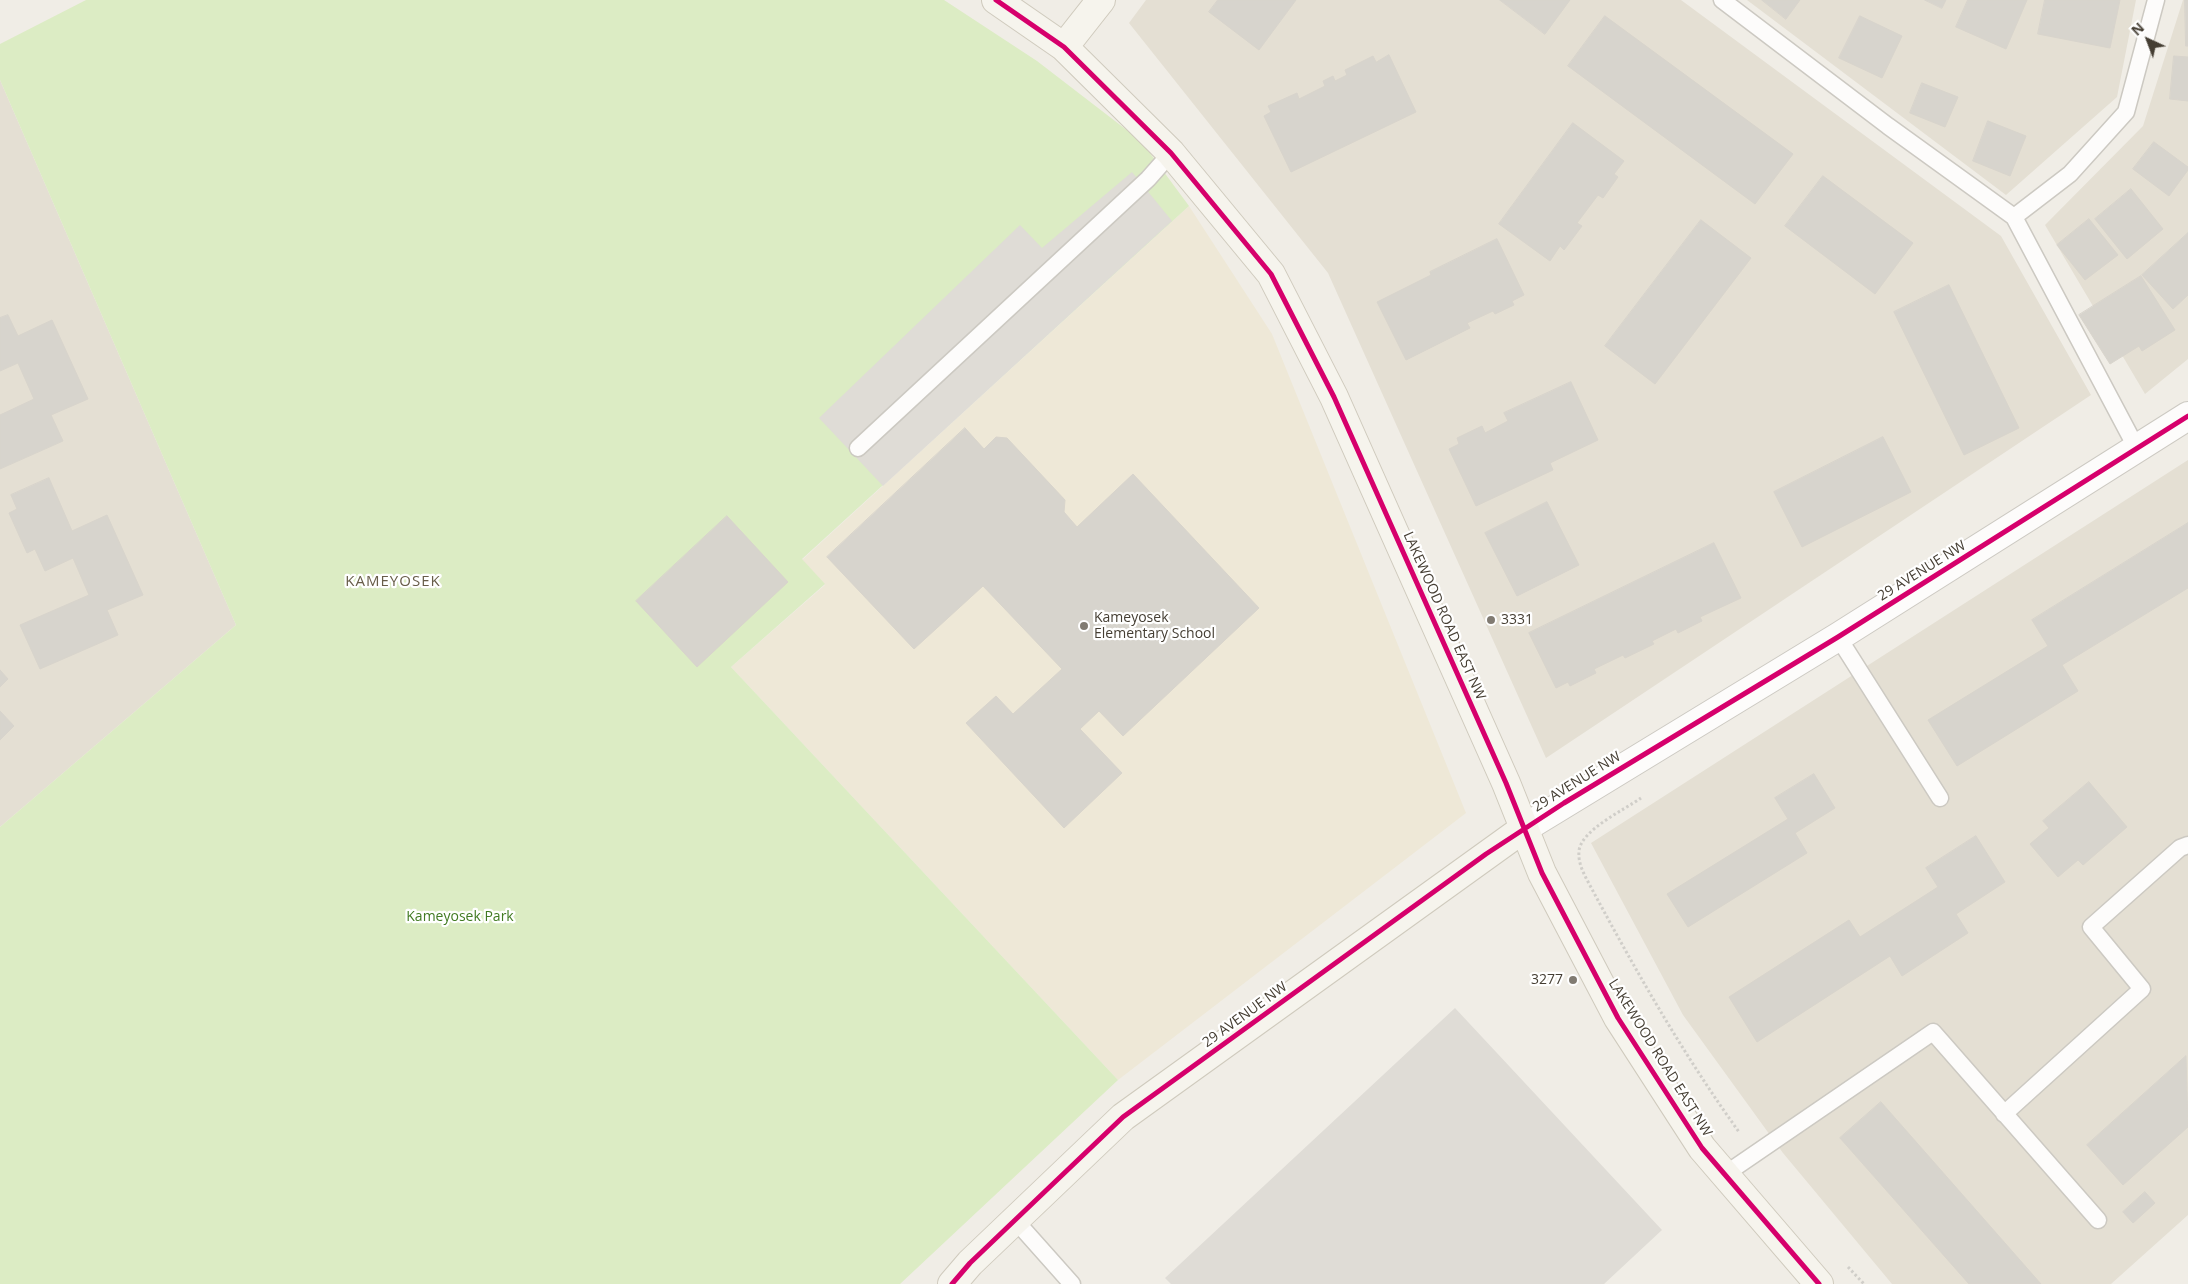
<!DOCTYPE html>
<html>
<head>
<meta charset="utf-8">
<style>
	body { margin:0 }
	#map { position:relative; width:2188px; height:1284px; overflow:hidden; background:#f0ede6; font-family:"Open Sans",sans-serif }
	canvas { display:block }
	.north { position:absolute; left:2123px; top:15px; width:50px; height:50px; -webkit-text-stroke:4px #fff; paint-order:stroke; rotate:317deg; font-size:14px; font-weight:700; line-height:20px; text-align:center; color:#453e33 }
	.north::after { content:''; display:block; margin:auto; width:18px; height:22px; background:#453e33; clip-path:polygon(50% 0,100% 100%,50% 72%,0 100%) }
</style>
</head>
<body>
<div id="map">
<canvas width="2188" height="1284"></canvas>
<div class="north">N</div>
</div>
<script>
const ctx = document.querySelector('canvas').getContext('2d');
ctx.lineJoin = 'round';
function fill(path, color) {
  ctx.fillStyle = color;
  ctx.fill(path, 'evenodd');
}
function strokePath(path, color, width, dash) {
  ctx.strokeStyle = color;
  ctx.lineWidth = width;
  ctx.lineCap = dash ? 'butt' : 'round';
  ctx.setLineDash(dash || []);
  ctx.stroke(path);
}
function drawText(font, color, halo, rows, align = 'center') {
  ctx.font = font + ' "Open Sans",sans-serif';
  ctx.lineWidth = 4.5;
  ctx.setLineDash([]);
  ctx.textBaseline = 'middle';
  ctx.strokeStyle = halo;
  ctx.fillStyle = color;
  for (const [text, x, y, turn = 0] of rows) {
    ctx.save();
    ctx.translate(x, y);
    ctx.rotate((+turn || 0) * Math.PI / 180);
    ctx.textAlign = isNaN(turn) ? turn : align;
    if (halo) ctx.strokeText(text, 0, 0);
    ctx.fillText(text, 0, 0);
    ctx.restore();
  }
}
fill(new Path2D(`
	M1146 0H1681L2001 236 2091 395 1546 758 1328 273 1129 23Z
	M1747 0H2136L2117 97 2006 195Z
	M2183 0H2188V359L2145 394 2045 225 2143 126Z
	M0 80 236 625 0 827Z
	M2188 460V1215L2111 1284H1892L1783 1153 1683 1015 1591 843Z`), '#e4dfd3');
fill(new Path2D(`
	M1189 206 1272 334 1466 813 1118 1080 731 667 825 585 802 560Z`), '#eee8d7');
fill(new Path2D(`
	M86 0H944L1037 61 1141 141 1189 206 802 559 825 584 731 667 1118 1080 900 1284H0V827L236 625 0 80V44Z`), '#dcecc4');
fill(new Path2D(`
	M1132 172 1172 221 883 486 819 418 1020 225 1042 248Z
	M1455 1008 1662 1230 1604 1284H1171L1165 1278Z`), '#dfdcd6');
const building = new Path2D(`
	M1218 0H1296L1259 50 1209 12Z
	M1500 0H1570L1545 34Z
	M1762 0H1800L1786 19Z
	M1925 0H1946L1942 8Z
	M1968 0H2027L2006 49 1956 27Z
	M2045 0H2120L2110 48 2038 34Z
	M2185 0H2188V46H2186Z
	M1605 16 1793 154 1755 204 1568 66Z
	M1860 16 1902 36 1882 78 1839 58Z
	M1389 55 1416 112 1291 172 1264 116 1271 112 1268 106 1297 93 1299 99 1325 86 1323 81 1333 76 1335 81 1347 75 1345 70 1373 56 1376 62Z
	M2174 56 2188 57V101L2170 99Z
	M1922 83 1958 97 1945 127 1910 113Z
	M1988 121 2026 136 2010 176 1973 161Z
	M1573 123 1624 161 1614 174 1618 177 1603 198 1598 195 1577 223 1582 226 1564 250 1560 246 1550 261 1499 224Z
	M2154 142 2188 167V170L2169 196 2133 169Z
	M1823 176 1913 243 1875 294 1785 226Z
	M2131 189 2163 229 2127 259 2095 219Z
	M2089 219 2118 255 2085 280 2057 245Z
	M1701 220 1751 258 1655 384 1605 346Z
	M2188 233V295L2173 309 2142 275Z
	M1497 239 1524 295 1512 301 1514 305 1495 314 1493 311 1467 323 1470 328 1406 360 1377 302 1431 275 1430 272Z
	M2141 276 2175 330 2142 351 2139 346 2110 364 2079 315Z
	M1949 285 2019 428 1964 455 1894 312Z
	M8 315 18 336 52 320 88 399 51 415 63 441 0 469V415L34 399 18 363 0 371V318Z
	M1571 382 1598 440 1550 463 1553 470 1476 506 1449 449 1459 444 1457 438 1482 426 1485 433 1508 421 1504 413Z
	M965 428 984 449 996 437 1007 438 1065 500 1064 512 1077 527 1133 474 1259 608 1123 736 1099 711 1080 729 1122 773 1064 828 966 723 996 696 1013 714 1062 669 983 586 914 649 827 557Z
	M1883 437 1911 492 1802 547 1774 492Z
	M49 478 72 531 107 515 143 595 107 610 118 635 40 669 20 625 89 595 73 558 45 571 35 549 27 553 9 513 17 509 11 495Z
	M1547 502 1579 565 1517 596 1485 533Z
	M727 516 788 582 697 667 636 601Z
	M2188 523V588L2062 665 2078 691 1957 766 1928 720 2048 646 2032 620Z
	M1714 543 1741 598 1700 617 1702 621 1678 633 1676 629 1652 641 1654 644 1625 658 1623 655 1594 669 1596 673 1570 686 1568 682 1556 688 1529 633Z
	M0 670 8 679 0 687Z
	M0 711 14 726 0 740Z
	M1814 774 1835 808 1795 833 1807 853 1688 927 1667 894 1788 819 1775 798Z
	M2089 782 2127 827 2083 865 2078 860 2058 877 2030 844 2049 828 2043 821Z
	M1976 836 2005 882 1956 914 1968 933 1902 976 1890 956 1757 1042 1729 997 1849 920 1860 937 1938 887 1926 868Z
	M2186 1056 2188 1127 2123 1185 2087 1145Z
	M1881 1102 2041 1284H1969L1840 1138Z
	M2145 1192 2155 1203 2133 1223 2123 1212Z`);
fill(building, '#d7d4cd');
strokePath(building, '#d8d4cc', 1);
const lane = new Path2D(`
	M1722 0 1888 126 2014 217 2137 449
	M2014 217 2070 174 2126 112 2156 0
	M858 448 1148 179 1171 153
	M1838 637 1940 798
	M2004 1114 2142 989 2091 927 2180 848 2188 845
	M1724 1175 1933 1032 2098 1220
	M1015 1220 1072 1284`);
const street = new Path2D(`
	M1523 829 1838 637 2188 416`);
const secondary = new Path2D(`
	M996 0 1064 47 1171 153 1271 274 1334 397 1506 783 1542 873 1618 1018 1702 1148 1819 1284
	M1064 47 1101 0
	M952 1284 970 1263 1123 1117 1523 829`);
strokePath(lane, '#ccc9c2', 19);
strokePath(street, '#ccc9c2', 30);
strokePath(secondary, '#cfcabd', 30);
strokePath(new Path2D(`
	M1641 798C1624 810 1581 830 1579 851 1578 861 1582 870 1586 878 1633 966 1681 1051 1739 1132
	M1848 1267 1864 1284`), '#d0cec9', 3, [2.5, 2.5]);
strokePath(lane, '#fdfcfb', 16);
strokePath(street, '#fdfcfb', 28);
strokePath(secondary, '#f6f4ed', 28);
strokePath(new Path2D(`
	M996 0 1064 47 1171 153 1271 274 1334 397 1506 783 1542 873 1618 1018 1702 1148 1819 1284
	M952 1284 970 1263 1123 1117 1486 854 1564 803 1838 637 2188 416`), '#d6006c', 5);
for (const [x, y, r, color] of [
	[1491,620,5,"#817b72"],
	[1084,626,5,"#817b72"],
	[1573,980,5,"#817b72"]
]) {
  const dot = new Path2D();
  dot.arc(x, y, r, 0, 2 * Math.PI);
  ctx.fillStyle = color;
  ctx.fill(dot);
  strokePath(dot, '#fff', 2);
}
drawText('14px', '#453e33', '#fff', [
	["29 AVENUE NW",1922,571,-32],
	["LAKEWOOD ROAD EAST NW",1444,616,66],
	["29 AVENUE NW",1577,782,-32],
	["29 AVENUE NW",1245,1015,-36],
	["LAKEWOOD ROAD EAST NW",1660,1058,58]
]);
drawText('14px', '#453e33', '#fff', [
	["Kameyosek",1094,618],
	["Elementary School",1094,634],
	["3331",1501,620],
	["3277",1563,980,"right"]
], 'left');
drawText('14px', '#417a22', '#fff', [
	["Kameyosek Park",460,917]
]);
ctx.letterSpacing = '1px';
drawText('15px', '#685d49', '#fff', [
	["KAMEYOSEK",393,582]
]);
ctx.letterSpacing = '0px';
</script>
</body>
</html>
